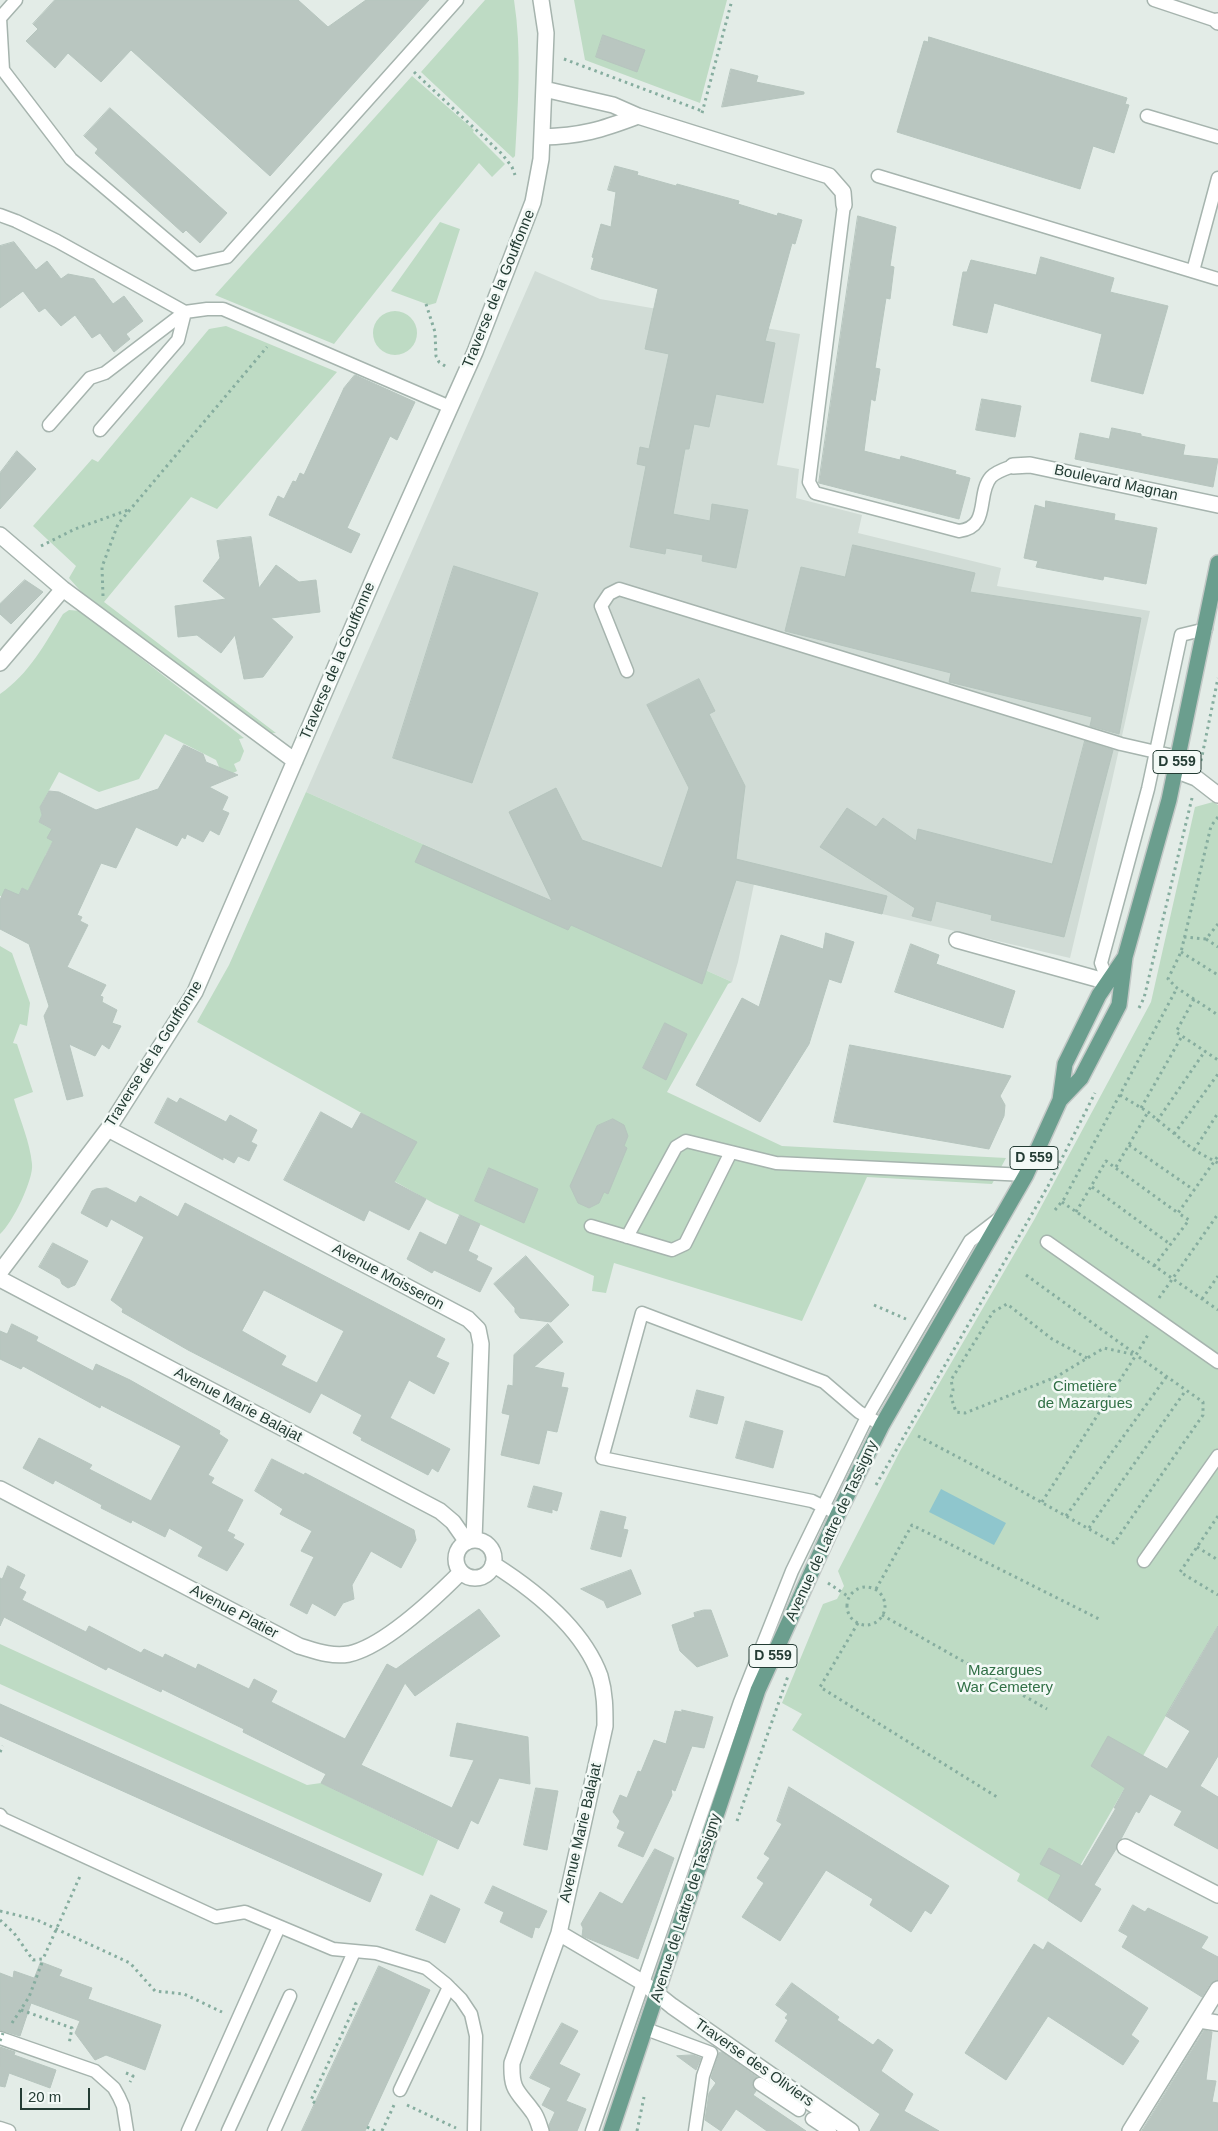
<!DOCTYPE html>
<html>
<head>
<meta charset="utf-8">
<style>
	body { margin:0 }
	#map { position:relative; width:1218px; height:2131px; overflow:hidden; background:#e3ece7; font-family:Arial,sans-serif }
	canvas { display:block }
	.scale { position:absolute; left:20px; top:2088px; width:70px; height:22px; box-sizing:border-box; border:2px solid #243c34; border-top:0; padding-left:6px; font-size:15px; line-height:18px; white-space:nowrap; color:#243c34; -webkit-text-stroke:4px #f3f9f6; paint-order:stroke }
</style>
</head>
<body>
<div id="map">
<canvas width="1218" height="2131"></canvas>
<div class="scale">20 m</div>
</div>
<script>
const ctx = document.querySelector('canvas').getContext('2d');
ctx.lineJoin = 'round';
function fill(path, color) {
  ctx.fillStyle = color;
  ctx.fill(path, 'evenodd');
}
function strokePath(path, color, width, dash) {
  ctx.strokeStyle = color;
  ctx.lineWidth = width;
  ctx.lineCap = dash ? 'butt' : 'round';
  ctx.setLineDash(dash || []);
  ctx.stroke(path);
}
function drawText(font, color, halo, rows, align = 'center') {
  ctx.font = font + ' Arial,sans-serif';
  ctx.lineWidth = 5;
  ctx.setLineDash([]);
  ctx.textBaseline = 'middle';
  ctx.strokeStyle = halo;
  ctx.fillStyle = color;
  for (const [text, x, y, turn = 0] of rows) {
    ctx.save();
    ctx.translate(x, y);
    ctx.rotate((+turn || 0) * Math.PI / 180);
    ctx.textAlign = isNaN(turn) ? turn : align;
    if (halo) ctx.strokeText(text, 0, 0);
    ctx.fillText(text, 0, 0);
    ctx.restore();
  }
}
fill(new Path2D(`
	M535 271 600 299 800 334 777 465 799 469 796 498 862 515 858 533 1001 568 997 586 1150 611 1111 785 1070 958 754 884 738 962 732 982 306 792Z`), '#d1dcd6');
fill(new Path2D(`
	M485 0H514C522 51 518 104 515 156L513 158 421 72Z
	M574 0H727L700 103 585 60Z
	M412 76 474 130 473 132 505 164 492 177 479 163 432 220 334 344 215 295Z
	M440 222 460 229 436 303 429 305 391 291Z
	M373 333a22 22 0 1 1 44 0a22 22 0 1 1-44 0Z
	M226 326 337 372 217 509 191 497 104 602 276 733H268L84 595 69 578 76 566 33 526 92 459 98 462 209 329Z
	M69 610 80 611 244 738 239 739 244 751 240 761 234 764 237 771 224 778 216 760 165 734 139 779 99 792 59 772 40 807 42 815 39 822 52 829 53 841 45 856 57 861 36 875 28 891 22 888 19 895 0 896V694C29 674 45 644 63 614Z
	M306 792 732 982 728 984 667 1092 782 1146 1006 1158 992 1184 867 1177 802 1321 614 1263 606 1293 592 1291 594 1276 435 1204 394 1181 367 1116 197 1022 229 965Z
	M1213 802 1218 805V1625L1057 1906 1017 1881 1020 1874 792 1730 802 1714 782 1703 823 1604 837 1599 844 1586 838 1571 900 1451 1034 1220 1151 1002 1195 807Z
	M0 946 12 953 30 1003 27 1026 20 1024 13 1043 17 1044 33 1092 14 1099C20 1120 30 1142 32 1164 34 1179 12 1224 0 1234Z
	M0 1644 307 1785 321 1783 438 1840 423 1876 0 1684Z`), '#bedbc4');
fill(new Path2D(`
	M941 1489 1006 1523 994 1545 929 1512Z`), '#8fc6cd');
const building = new Path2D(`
	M55 0H298L328 27 366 0H429L270 176 131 50 101 82 68 53 55 68 26 41 38 29 33 24Z
	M603 35 645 50 637 72 596 57Z
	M929 37 1127 98 1125 104 1129 105 1114 153 1093 146 1080 189 897 132 924 41 928 42Z
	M731 69 758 76 756 82 804 92V94L722 107Z
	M110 108 227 213 200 243 186 230 183 233 95 153 98 149 84 136Z
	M615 166 638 172 637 175 676 186 677 184 739 201 738 204 777 216 778 213 802 220 795 244 792 243 765 341 775 343 763 403 716 394 709 427 694 424 689 449H685L673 514 710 521 712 504 748 510 736 568 702 561 703 555 666 548 665 554 630 547 646 466 637 464 640 447 649 449 669 354 645 349 658 289 591 269 594 258 592 257 601 224 611 227 616 192 608 190Z
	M858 216 896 227 890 266 894 267 890 299 886 298 875 368 880 369 875 401 871 399 864 451 900 460 901 456 956 471 955 474 970 478 959 519 819 483Z
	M14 242 36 270 47 261 61 279 68 274 94 279 113 304 124 296 143 321 126 334 130 339 114 352 100 333 92 338 75 315 61 326 45 308 39 312 23 291 0 308V246Z
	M1041 257 1114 278 1110 292 1168 306 1143 394 1091 381 1102 334 994 303 987 333 953 325 963 272H967L971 260 1036 275Z
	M355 375 415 402 397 440 390 436 347 528 360 534 351 553 269 515 278 496 284 499 293 481 296 482 300 473 304 475 344 388Z
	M982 399 1021 406 1015 437 976 430Z
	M1112 428 1141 434V436L1185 445 1183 455 1218 459 1213 487 1075 459 1080 433 1109 439Z
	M17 451 36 469 0 509V473Z
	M1046 501 1115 514 1114 520 1157 528 1146 584 1104 576 1103 580 1036 567 1038 561 1024 558 1035 505 1045 508Z
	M251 537 259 588 276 565 299 582 316 580 320 612 271 618 293 637 263 677 244 679 235 635 221 653 197 635 178 637 175 606 226 599 203 581 220 558 217 541Z
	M853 545 975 573 970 592 1141 618 1119 734 1090 726 1092 717 949 682 951 673 785 631 801 567 845 577Z
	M454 566 538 593 472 783 393 758Z
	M25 580 43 592 11 624 0 614V604Z
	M699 679 715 711 709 714 745 786 736 859 887 896 882 914 736 880 702 984 571 925 568 930 415 862 423 845 552 901 509 812 556 788 582 840 662 868 689 788 647 705Z
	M1085 741 1113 750 1064 937 991 920 992 915 936 901 931 921 912 916 915 908 820 847 847 808 876 827 883 818 916 841 918 829 1052 864Z
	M184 745 203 754 206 762 238 775 209 787 228 797 222 810 229 813 219 835 210 830 203 842 187 834 185 839 182 837 177 846 136 827 116 868 101 863 77 915 82 917 80 921 88 925 67 967 106 985 100 996 103 997 102 1002 117 1010 112 1023 121 1026 109 1049 102 1044 95 1056 69 1044 83 1096 67 1100 44 1016 49 1006 29 944 0 929V900L5 889 19 895 22 888 28 891 53 841 47 838 52 829 39 822 42 815 40 807 49 791 59 792 96 810 158 789Z
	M826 933 854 942 841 983 829 979 809 1044 760 1122 696 1085 742 998 759 1007 781 935 823 949Z
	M911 944 939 955 936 964 1015 991 1003 1028 895 992Z
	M665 1023 687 1034 666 1080 643 1068Z
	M850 1045 1011 1076 1000 1096 1005 1105 1004 1116 989 1149 834 1122Z
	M168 1098 177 1103 180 1098 226 1122 230 1115 257 1130 251 1142 257 1145 249 1161 238 1156 234 1163 223 1157V1160L155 1123Z
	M321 1112 352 1129 361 1113 417 1142 394 1182 426 1199 409 1230 369 1210 364 1221 284 1180Z
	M613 1119 624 1125 628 1136 624 1146 627 1148 608 1194 604 1192 599 1203 589 1208 578 1203 570 1186 597 1126Z
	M489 1168 538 1189 524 1223 475 1201Z
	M107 1188 136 1203 140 1196 178 1217 185 1203 445 1339 436 1357 449 1363 434 1394 409 1380 390 1418 450 1449 438 1472 432 1468 428 1475 361 1440 362 1438 353 1433 362 1415 321 1393 310 1413 188 1350 122 1312 123 1309 111 1300 144 1237 111 1219 107 1227 81 1213 92 1191 96 1189ZM264 1290 344 1331 317 1383 281 1365 286 1356 242 1331Z
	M460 1215 480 1224 468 1251 478 1256 476 1260 492 1268 480 1292 434 1270 432 1273 407 1259 420 1232 446 1245Z
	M53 1243 88 1261 75 1285 68 1288 62 1284 60 1279 39 1267Z
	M526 1256 569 1305 551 1322 520 1318 515 1312V1308L494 1284Z
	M12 1324 38 1337 36 1341 93 1371 96 1364 130 1380 220 1431 219 1434 228 1440 208 1475 214 1478 211 1483 243 1500 227 1531 235 1535 233 1538 244 1544 227 1571 198 1556 203 1547 169 1528 165 1537 132 1520 131 1523 101 1508 102 1505 55 1480 53 1484 23 1468 39 1438 92 1465 89 1469 151 1501 181 1446 101 1405 100 1408 23 1366 21 1369 0 1359V1331L7 1334Z
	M548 1324 563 1342 534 1367 564 1373 561 1387 568 1388 557 1432 547 1430 539 1464 501 1455 510 1415 502 1413 508 1385 513 1386 514 1355Z
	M697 1390 724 1397 717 1424 690 1417Z
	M746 1421 783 1431 773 1468 736 1458Z
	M272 1459 304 1475 305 1473 414 1530 416 1540 401 1568 371 1551 352 1585 354 1599 343 1603 335 1616 312 1603 307 1614 290 1605 314 1557 301 1551 312 1531 280 1514 283 1509 255 1491Z
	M534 1486 562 1493 557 1511 552 1509V1513L528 1507Z
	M601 1511 626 1517 623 1529 628 1530 621 1557 591 1549Z
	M8 1566 25 1575 19 1588 26 1592 22 1600 86 1632 89 1626 141 1653 144 1649 163 1658 165 1654 196 1669 198 1664 249 1689 254 1679 277 1691 271 1702 345 1739 387 1664 396 1669 479 1609 500 1636 415 1696 405 1683 361 1765 452 1808 474 1760 450 1756 457 1723 528 1737 530 1784 499 1778 478 1824 471 1820 458 1849 321 1783 326 1774 243 1732 244 1729 162 1689 161 1692 108 1667 106 1670 4 1617 0 1626V1578L2 1579Z
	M631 1570 641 1594 607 1608 604 1601 581 1589Z
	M704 1610H711L728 1656 697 1667 680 1651 672 1625 695 1617 694 1613Z
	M1218 1626V1756L1200 1786 1218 1797V1849L1174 1825 1182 1811 1150 1794 1139 1813 1136 1811 1121 1839 1117 1842 1116 1849 1094 1885 1101 1889 1081 1922 1048 1900 1061 1875 1040 1864 1049 1848 1082 1866 1116 1808H1114L1125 1788 1091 1766 1108 1736 1167 1769 1190 1731 1166 1716Z
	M0 1704 382 1874 370 1902 0 1736Z
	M682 1710 713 1717 704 1748 692 1746 675 1791 671 1789 672 1795 643 1857 618 1846 625 1832 617 1828 620 1821 613 1812 620 1795 627 1798 638 1771 641 1772 654 1740 666 1744 675 1711 682 1712Z
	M789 1787 949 1886 931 1914 925 1910 911 1932 870 1905 873 1899 826 1870 780 1941 742 1917 764 1883 757 1878 770 1858 764 1854 782 1824 777 1821Z
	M536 1788 558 1791 547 1850 524 1845Z
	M655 1849 674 1858 638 1959 582 1936 583 1928 581 1924 600 1892 622 1904Z
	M493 1886 547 1911 539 1928 535 1927 532 1938 500 1922 504 1912 485 1903Z
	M431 1895 460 1909 445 1943 416 1930Z
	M1133 1905 1145 1912 1148 1908 1208 1937 1201 1948 1218 1957V1980L1210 1984 1202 1997 1122 1947 1128 1936 1119 1931Z
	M1048 1942 1148 2008 1131 2035 1139 2041 1123 2065 1048 2016 1006 2080 965 2053 1034 1944 1043 1950Z
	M41 1962 62 1970 59 1976 92 1988 88 1999 161 2025 145 2070 106 2055 95 2060 75 2033 80 2021 31 2003 20 2036 0 2030V1973L13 1978 14 1971 34 1978Z
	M379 1966 430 1990 365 2131H302Z
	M792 1983 839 2017 837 2020 873 2045 878 2039 893 2050 881 2071 913 2094 904 2111 939 2131H870L880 2114 775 2041 788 2020 785 2018 788 2014 776 2005Z
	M562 2023 578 2031 559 2064 580 2074 566 2101 586 2109 577 2131H550L549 2125 555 2112 542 2105 551 2088 530 2078Z
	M1204 2030 1212 2032 1206 2080 1216 2081 1212 2102 1218 2103V2131H1142Z
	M0 2047 15 2052 14 2055 56 2070 50 2088 9 2073 5 2087 0 2086Z
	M722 2052 757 2077 752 2083 756 2091 753 2095 806 2131H767L736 2109 721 2131 705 2120 709 2093 716 2083 711 2078 719 2053Z
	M693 2055 701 2058 696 2070 677 2056Z`);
fill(building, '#b9c6c0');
strokePath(building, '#b6c5be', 1);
const service = new Path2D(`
	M16 0 0 18 3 70 71 159 195 264 227 257 457 0
	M1154 0 1217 21
	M1147 116 1218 137
	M878 176 1218 279
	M844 205 809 482 815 493 959 531C991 527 976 494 991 477 997 471 1005 469 1013 466
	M0 215 16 221 57 241 185 312 207 309H223L450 407
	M1193 271 1218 178
	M49 425 90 378 105 373 185 312 178 340 100 430
	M627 671 601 606 609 594 619 589 1121 744 1178 757
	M1108 982 1101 963 1148 789 1181 635 1206 629
	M591 1226 672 1250 685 1244 731 1152 776 1163 1026 1175
	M627 1237 676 1147 686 1141 731 1152
	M1047 1242 1218 1362
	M838 1514 812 1501 602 1458 642 1313 824 1382 859 1412 882 1425
	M1144 1561 1218 1456
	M0 1815 3 1819 216 1917 245 1912 333 1949 376 1953 426 1968 446 1984 461 1999 471 2014 476 2036 474 2131
	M646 2029 711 2053 703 2076 695 2131
	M0 2038 95 2071 114 2088 119 2097 123 2106 127 2131
	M760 2084 799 2110
	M400 2090 449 1987
	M812 2119 830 2131
	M0 2128 9 2131
	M188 2131 279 1927
	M228 2131 290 1996
	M274 2131 354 1952
	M592 2131 740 1702 792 1571 867 1417 920 1326 970 1241 1000 1218`);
const minor = new Path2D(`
	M1217 21 1218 22
	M638 116 829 176 843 192 844 205
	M542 137C581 136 601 130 638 116L613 105 544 89
	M1013 466 1030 465 1218 505
	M0 535 63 589 295 761
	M0 663 63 589
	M957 940 1108 982
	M108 1129 468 1319 478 1329 481 1344 474 1540
	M0 1272 108 1129 195 992 376 573 475 352 533 202 541 159 546 33 541 0
	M0 1279 440 1511 453 1522 467 1542
	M0 1489 299 1646C316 1651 331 1657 349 1654 385 1646 435 1598 461 1572
	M456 1559a19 19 0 1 1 38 0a19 19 0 1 1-38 0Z
	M493 1564C534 1590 583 1629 600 1676 605 1693 605 1709 605 1726L559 1933 512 2063C511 2092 518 2091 533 2112 537 2117 539 2125 541 2131
	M1125 1847 1218 1895
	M559 1933 642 1982 672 2006 851 2131
	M1199 2020 1218 2023
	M1130 2131 1218 1989`);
const tertiary = new Path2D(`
	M1175 770 1196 778 1218 795`);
const primary = new Path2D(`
	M1060 1100 1081 1078 1119 1005 1125 957 1169 800 1218 563
	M611 2131 758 1690 838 1514 882 1425 1026 1175 1060 1100 1065 1064 1099 995 1125 957`);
strokePath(service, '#a6b4ae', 15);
strokePath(minor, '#a6b4ae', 18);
strokePath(tertiary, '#a6b4ae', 18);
strokePath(primary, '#c2c8c6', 18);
strokePath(new Path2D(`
	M564 59 702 111
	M414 72 502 154 512 167 515 175
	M702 113 732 0
	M426 304 435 332 436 356 439 362 448 368
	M41 546 75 529 128 510
	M103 596 102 567 118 524 267 347
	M1201 761 1218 678
	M1218 817 1211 826 1181 952 1168 979 1177 988 1218 1015
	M1184 937 1206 939 1218 924
	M1206 939 1218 947
	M1181 952 1218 975
	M1194 999 1176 1032 1218 1060
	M1139 1008 1144 998 1192 798
	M1120 1095 1148 1112 1194 1150 1218 1163
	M1141 1108 1182 1036
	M1157 1121 1205 1051
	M1174 1134 1218 1074
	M1129 1145 1194 1190
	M1194 1150 1218 1113
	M1116 1167 1148 1112
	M1092 1187 1170 1244
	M1062 1202 1218 1310
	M1055 1210 1064 1199 1177 988
	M1076 1212 1106 1161 1178 1213
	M1154 1266 1189 1220 1178 1213 1218 1156
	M1026 1275 1134 1353
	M1159 1298 1218 1214
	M1202 1299 1218 1276
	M874 1305 906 1319
	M1087 1358 1052 1339 1007 1304 993 1312 951 1380 953 1390 951 1397 956 1412 965 1413 1056 1377 1104 1348 1136 1355
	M918 1436 1007 1483 1114 1543 1203 1415V1402L1136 1355 1149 1333
	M876 1485 1048 1186 1095 1093
	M1042 1502 1136 1355
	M1066 1516 1167 1376
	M1218 1516 1180 1572 1218 1595
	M1089 1528 1186 1390
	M1197 1547 1218 1560
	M828 1583 849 1597
	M847 1606a19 19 0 1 1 38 0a19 19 0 1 1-38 0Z
	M876 1589 912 1525 1099 1619
	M882 1615 1047 1709
	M858 1623 820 1687 997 1797
	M0 1752 3 1746
	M737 1821 788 1676
	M0 1911 37 1920 130 1963 155 1991 184 1994 222 2012
	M0 1920 14 1933 33 1960 43 1959 81 1874
	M21 2010 72 2028 69 2044
	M12 2023 29 1997 43 1960
	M126 2073 133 2076 130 2082
	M315 2103 311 2100 356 2004 351 2001
	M407 2105 456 2128
	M367 2127 375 2131
	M382 2131 394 2105
	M637 2131 644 2097`), '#86ad9f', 3, [2.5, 4]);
strokePath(service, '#fff', 12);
strokePath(minor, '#fff', 15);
strokePath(tertiary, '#fff', 15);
strokePath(primary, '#6b9e8e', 15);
strokePath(new Path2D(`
	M0 2041 3 2033`), '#86ad9f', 3, [2.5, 4]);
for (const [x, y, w] of [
	[1177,762,48],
	[1034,1158,48],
	[773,1656,48]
]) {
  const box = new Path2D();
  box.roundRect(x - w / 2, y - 11.5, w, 23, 4);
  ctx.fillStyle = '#f3f9f6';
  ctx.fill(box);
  strokePath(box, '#243c34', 1);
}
drawText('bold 14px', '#243c34', null, [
	["D 559",1177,762],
	["D 559",1034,1158],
	["D 559",773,1656]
]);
drawText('15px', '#243c34', '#f3f9f6', [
	["Traverse de la Gouffonne",499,289,-68],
	["Boulevard Magnan",1116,483,12],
	["Traverse de la Gouffonne",338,661,-67],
	["Traverse de la Gouffonne",154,1054,-58],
	["Avenue Moisseron",388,1277,28],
	["Avenue Marie Balajat",238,1405,28],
	["Avenue de Lattre de Tassigny",832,1531,-65],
	["Avenue Platier",234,1612,28],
	["Avenue Marie Balajat",581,1833,-77],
	["Avenue de Lattre de Tassigny",686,1908,-72],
	["Traverse des Oliviers",754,2063,35]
]);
drawText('15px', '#317046', '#f3f9f6', [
	["Cimetière",1085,1387],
	["de Mazargues",1085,1404],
	["Mazargues",1005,1671],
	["War Cemetery",1005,1688]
]);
</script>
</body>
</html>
